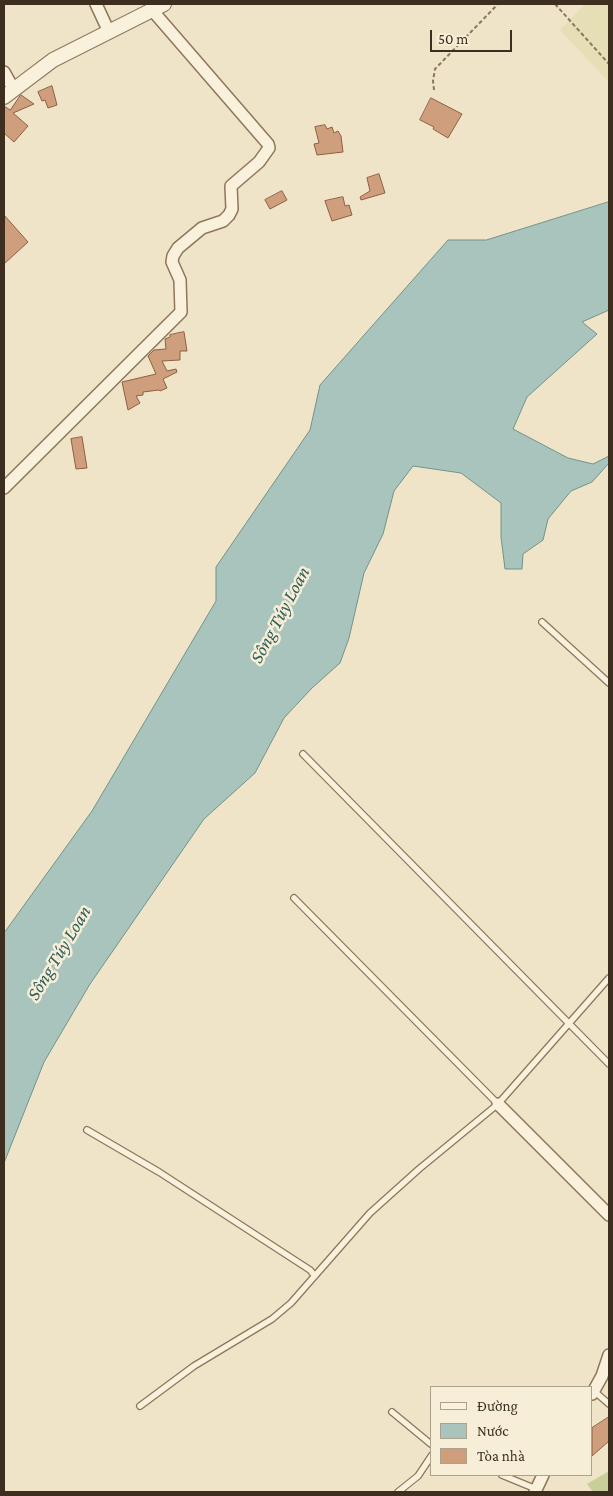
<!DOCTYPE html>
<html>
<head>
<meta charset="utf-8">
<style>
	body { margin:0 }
	#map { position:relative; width:613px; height:1496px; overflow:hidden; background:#f0e4c8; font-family:"Crimson Pro",serif }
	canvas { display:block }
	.frame { position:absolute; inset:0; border:5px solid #3d2e20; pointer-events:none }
	.legend { position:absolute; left:430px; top:1386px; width:162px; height:90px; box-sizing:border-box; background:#f7eed8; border:1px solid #ada18e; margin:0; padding:6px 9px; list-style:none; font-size:15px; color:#3d2e20 }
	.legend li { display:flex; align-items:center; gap:10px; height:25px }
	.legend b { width:25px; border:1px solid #ada18e }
	.scale { position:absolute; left:430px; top:30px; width:82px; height:22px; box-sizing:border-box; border:2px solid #3d2e20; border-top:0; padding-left:6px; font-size:15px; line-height:18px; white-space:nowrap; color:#3d2e20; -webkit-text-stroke:4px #f7eed8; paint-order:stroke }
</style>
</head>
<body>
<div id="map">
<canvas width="613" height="1496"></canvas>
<div class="frame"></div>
<ul class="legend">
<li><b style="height:6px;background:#faf1dc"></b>Đường</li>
<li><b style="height:14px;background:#a9c4bc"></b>Nước</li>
<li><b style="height:14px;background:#cf9f7d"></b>Tòa nhà</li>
</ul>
<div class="scale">50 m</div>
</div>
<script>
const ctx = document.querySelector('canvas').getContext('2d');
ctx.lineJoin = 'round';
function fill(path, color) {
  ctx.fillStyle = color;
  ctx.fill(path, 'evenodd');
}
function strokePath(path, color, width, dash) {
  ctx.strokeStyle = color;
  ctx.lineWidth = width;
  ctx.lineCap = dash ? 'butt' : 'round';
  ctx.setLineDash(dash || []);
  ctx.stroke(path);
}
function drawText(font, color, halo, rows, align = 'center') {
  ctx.font = font + ' "Crimson Pro",serif';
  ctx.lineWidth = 5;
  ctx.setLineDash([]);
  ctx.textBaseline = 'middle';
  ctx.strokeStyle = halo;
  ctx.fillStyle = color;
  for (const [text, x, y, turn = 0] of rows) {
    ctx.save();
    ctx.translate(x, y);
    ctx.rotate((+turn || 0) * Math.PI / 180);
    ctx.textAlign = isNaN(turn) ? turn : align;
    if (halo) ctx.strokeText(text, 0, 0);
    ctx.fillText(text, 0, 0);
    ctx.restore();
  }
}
fill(new Path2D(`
	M585 4H609V82L560 30Z`), '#e6deb5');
fill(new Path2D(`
	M609 1471V1492H593L587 1484Z`), '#c9cf9b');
const water = new Path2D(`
	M609 202V310L582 322 597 334 527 397 513 429 568 458 593 464 609 456V463L592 482 571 491 548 519 543 540 523 554 522 569H505L501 537V503L461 473 413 466 394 491 383 534 364 573 349 638 340 663 312 688 284 718 255 773 204 819 90 984 44 1062 4 1163V933L92 811 216 601V567L310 430 320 385 448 240H486Z`);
fill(water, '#a9c4bc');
strokePath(water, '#6f938a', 1);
const building = new Path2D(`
	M52 86 57 105 48 108 45 100 42 101 38 92Z
	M21 95 34 104 13 113 28 126 14 142 4 133V106L10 110Z
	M431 98 462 114 448 138 433 129 434 127 420 120Z
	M325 125 327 129 332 127 334 133 338 131 341 136 343 152 317 155 314 144 319 143 315 127Z
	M379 174 385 193 361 200 360 197 370 191 367 178Z
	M282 191 287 200 270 209 265 200Z
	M343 197 345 206 349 205 352 215 332 221 325 201Z
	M4 215 28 242 4 264Z
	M184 332 187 351H180V360L162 361 167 371 176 369 177 372 163 379 167 388 160 391 159 390 143 392V395L136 396 140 403 128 410 122 382 156 374 148 356 154 350 166 349 165 339 170 337V335Z
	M82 437 87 468 76 469 71 439Z
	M609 1417V1441L592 1456V1428Z`);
fill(building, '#cf9f7d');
strokePath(building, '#8d5f41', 1);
const service = new Path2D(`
	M542 622 609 683
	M303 754 609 1064
	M294 898 498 1104
	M87 1130 159 1172 310 1270 315 1276
	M594 1391 609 1404
	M140 1406 194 1366 272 1319 291 1303 370 1213 419 1169 498 1104 609 978
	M392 1412 432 1445
	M502 1475 536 1489
	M398 1492 418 1476 432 1455`);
const minor = new Path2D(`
	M96 4 109 32
	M4 72 14 90
	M4 488 181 312 180 280 172 262 173 256 178 248 202 228 223 221 229 215 232 209 231 186 259 162 269 148 268 144 152 10
	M498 1104 609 1215
	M592 1394 602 1376 609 1355
	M535 1492 543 1475`);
const tertiary = new Path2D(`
	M4 97 53 60 164 4`);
strokePath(service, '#8d765c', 8);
strokePath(minor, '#8d765c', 14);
strokePath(tertiary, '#8d765c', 16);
strokePath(new Path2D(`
	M555 4 609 64
	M434 90 433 81 435 69 498 4`), '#8d765c', 2, [4, 2.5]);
strokePath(service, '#faf1dc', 5.5);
strokePath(minor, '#faf1dc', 11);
strokePath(tertiary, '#faf1dc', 14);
drawText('italic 19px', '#2f5d5a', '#f7eed8', [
	["Sông Túy Loan",280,615,-62],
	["Sông Túy Loan",59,953,-59]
]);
</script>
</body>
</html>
